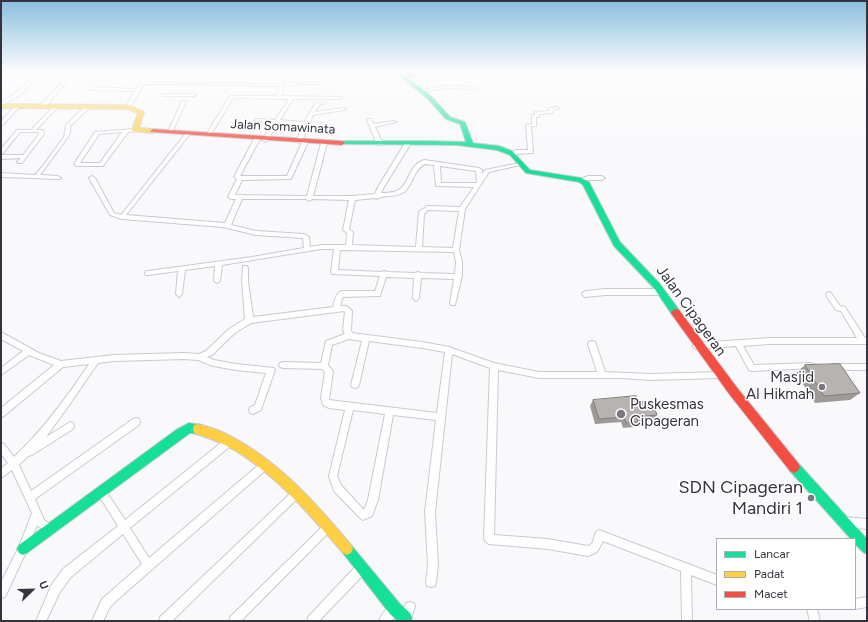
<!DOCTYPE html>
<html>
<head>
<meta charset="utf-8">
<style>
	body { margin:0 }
	#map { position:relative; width:868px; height:622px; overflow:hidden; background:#f9f8fb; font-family:Figtree,sans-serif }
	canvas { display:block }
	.frame { position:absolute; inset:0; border:2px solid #36333c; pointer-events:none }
	.legend { position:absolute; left:716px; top:538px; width:140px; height:72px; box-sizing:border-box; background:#fff; border:1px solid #afadb1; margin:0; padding:5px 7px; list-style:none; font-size:12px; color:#36333c }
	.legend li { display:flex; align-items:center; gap:8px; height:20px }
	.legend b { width:20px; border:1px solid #afadb1 }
	.north { position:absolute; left:12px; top:570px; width:40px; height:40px; -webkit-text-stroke:3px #fff; paint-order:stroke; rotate:67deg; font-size:11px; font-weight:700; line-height:16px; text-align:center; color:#36333c }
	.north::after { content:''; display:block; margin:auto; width:14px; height:18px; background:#36333c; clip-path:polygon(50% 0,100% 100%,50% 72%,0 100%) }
</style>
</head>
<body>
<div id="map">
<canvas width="868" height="622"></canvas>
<div class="frame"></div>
<ul class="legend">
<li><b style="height:5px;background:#16e098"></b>Lancar</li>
<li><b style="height:5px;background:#ffcf43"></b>Padat</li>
<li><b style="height:5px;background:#f24e42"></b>Macet</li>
</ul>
<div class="north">U</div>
</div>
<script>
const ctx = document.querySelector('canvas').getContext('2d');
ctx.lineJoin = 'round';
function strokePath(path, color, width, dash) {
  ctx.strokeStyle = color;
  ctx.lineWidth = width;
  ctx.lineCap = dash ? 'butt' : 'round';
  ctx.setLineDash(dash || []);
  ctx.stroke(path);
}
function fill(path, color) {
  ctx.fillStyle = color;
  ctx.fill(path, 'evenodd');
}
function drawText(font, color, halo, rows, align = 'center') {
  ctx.font = font + ' Figtree,sans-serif';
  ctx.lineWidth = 3;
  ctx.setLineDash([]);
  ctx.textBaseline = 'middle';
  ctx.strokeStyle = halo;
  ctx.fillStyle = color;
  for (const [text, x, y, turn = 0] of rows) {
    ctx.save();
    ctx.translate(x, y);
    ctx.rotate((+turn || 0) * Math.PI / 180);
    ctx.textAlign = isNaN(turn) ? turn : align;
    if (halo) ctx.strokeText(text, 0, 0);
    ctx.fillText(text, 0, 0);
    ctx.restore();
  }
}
const street = new Path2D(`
	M6 72H10L1 78V75Z
	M37 72H41L21 94 1 106V103L17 92Z
	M71 72H75L44 108H40V106Z
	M147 72H151L145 82 245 83 247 84 245 85 144 84 130 107 128 108 126 107 135 91 92 90 87 88 97 75 145 76ZM100 77 143 78 137 89 92 87Z
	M237 72H241L238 78H234V77Z
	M261 72H265L263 79 261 80 259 79Z
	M288 72H292L289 83 318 82 320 83 318 84 285 85 281 96 340 97 342 98 340 99H293L280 120 304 122 315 104C317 102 322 102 324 104L319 105 315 112 344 108 346 109 344 110 313 115 301 143 296 142 303 125 278 123 267 141 265 142 262 140 273 123 257 121 255 120 257 119 275 120 289 99 233 98 210 136H206V135L230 96H276L280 86H251L249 85 251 84H284Z
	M357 72H361L360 77 356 76Z
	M447 86 472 87 474 88 472 89 447 88 421 92 419 91 421 90Z
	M163 94H194L196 95 194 96H163Z
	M182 101 186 102 172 132 168 133V132Z
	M16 105 20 106 3 125H1V121Z
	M54 106 58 107 36 130H43L44 134 22 163H18L17 162 21 158 1 159V155H23L39 134V132H20L3 153 1 154V149L17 130H31Z
	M86 106 90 107 70 126V132L68 137 40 175 58 176 61 178 60 179 1 177V173L35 175 42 167 64 137 66 125Z
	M557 107 559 108 553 110V113L539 114V117H536V126H531L533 153 517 154 515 155H511V153L516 150H528L526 125 532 124V115H535V112L549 111V108Z
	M367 119H371L373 124 394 121 396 122 375 127 383 144 382 145 377 144 367 120Z
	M135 129H137V131L128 132 103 166H77L74 164 95 132ZM122 132 100 163H80L99 134Z
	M186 133 190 134 126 215 225 223 236 199H231L228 197 237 179 234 177 254 139 257 137 260 139 240 176H287L302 142 305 140 308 142 291 179 242 180 235 195 307 196 321 143 324 141 327 143 313 196H352L375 194 378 187 405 143 408 141 411 143 384 187 381 193C387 193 395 193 400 189 410 182 408 166 424 160L479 168 482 170V174L485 170 520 163V165L489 172 465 209 459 250 462 262V276L455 305H451L450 303 454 279 421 278 419 298 416 301 413 298 414 278 386 277 380 296 343 297 340 306H347L352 311 351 330 352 333 422 342 449 347 494 363 539 372H597L588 344 589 342 592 341 595 342 596 344 605 372 650 374 721 372 724 373 725 375 724 377 721 378 650 380 622 378H539L498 370 494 535 548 539 588 546C595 544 593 537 596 532L599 530 717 575V585L691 575 692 621H682L681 571 603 541 597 552 588 556 548 549 489 544 486 542 484 539 490 368 452 354 435 512 438 565 436 582 435 586 431 587 427 586 426 582 428 565 425 512 436 420 393 415 378 500 372 516 363 520 360 518 334 491 329 476 345 410 329 408 323 405 321 398 325 372 322 369 283 368 280 367 279 365 280 363 283 362 321 363 326 341 345 334 343 330 345 312 344 311 251 323 235 333 212 355 207 357 214 360 236 364 274 368 275 370 262 407 261 410 253 414 250 413 249 410 250 407 255 405 266 373 236 370 213 366 198 360 184 359 114 361 98 363 67 408 46 437 70 422 73 423 74 426 73 429 32 455 28 456 19 465 31 491 133 419 136 418 139 419 140 422 139 425 35 499 44 520 53 526 55 529 53 532 50 534 38 526 37 525 26 552 5 597 1 598V582L19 547 32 513 12 470 1 478V468L8 463 1 454V443L4 444 14 457C43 430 67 397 89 364L63 367 4 416 1 417V408L54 365 29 355 1 375V368L23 351 1 339V332L39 353 61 361 114 355 184 353 199 354 206 351 229 329 245 319 242 281 243 266H247L248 268V281L253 317 333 307C334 302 336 293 341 291H375L380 276 332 274 331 272 334 249H321L222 265 220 281 217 283 214 281 215 266 185 270 182 294 179 297 176 294 178 271 148 275H146L145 273 146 271H148L252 257 304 248 303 238 256 235 223 227 122 219 110 215 89 178 90 177 92 176 95 178 114 213 121 215ZM425 164 434 165 436 186 474 187 460 207 427 206 419 212 416 247 352 245 353 232 349 229 355 200 375 198 377 199C385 194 396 198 404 192 413 185 414 169 425 164ZM440 166 476 171 477 182 476 183H441ZM242 199H306L309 201 312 199 349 200 343 230 347 233 346 245H321L310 247 309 237 304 234 256 231 231 225ZM428 210 459 211 453 248 422 247 424 214ZM340 250 454 252 456 262 455 274 421 273 418 272 415 273 387 272 384 271 382 272 338 270ZM349 339 362 341 351 385 352 387 355 388 358 387 359 385 369 341 422 348 445 352 437 413 329 400 333 371 328 365 332 345ZM353 410 385 414 368 500 364 510 341 485 337 476Z
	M588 176H602L605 178 602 180H588L582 182 579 180Z
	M606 289H660L663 292 660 295H606L585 297 582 294 585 291Z
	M829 292 831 293 840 306 845 307 865 338H867V344H769L743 346 754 365 811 363 814 364 815 366 814 368 752 371 749 370 736 346 697 349 694 348 693 346 694 344 697 343 769 338H857L841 311 836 310 827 297 826 295 827 293Z
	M833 364H867V370H833L830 369 829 367 830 365Z
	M230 437 233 438 234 441 233 444 130 528 149 558 262 462 265 461 268 462 269 465 268 468 117 600 110 607 103 621H92L102 599 142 564 123 534 71 577 60 592 46 621H36L52 584 63 569 118 526 98 494 96 491 98 488 101 486 104 488 125 520 227 438Z
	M296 489 299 491 301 494 299 497 172 621H159L160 617 293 491Z
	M846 517 867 519V529L846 527 843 525 841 522 843 519Z
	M327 523 330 525 332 528 330 531 241 621H229L230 617 324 525Z
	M361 564 365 565 366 569 365 573 319 621H307L308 617 357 565Z
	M867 597V607L855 609V599Z
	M410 602 414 603 415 607 409 621H399L406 603Z
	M395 604 399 605 400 609 399 613 391 621H379C381 614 388 606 395 604Z
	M807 609H817L820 621H810Z`);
const fast = new Path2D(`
	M395 72H400L432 97 450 117 465 122 473 143 499 146 512 151 530 170 581 178 589 182 620 242 660 284 679 310 681 313 679 316H673L654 288 614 246 583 185 579 182 526 173 510 155 497 150 456 145 340 144V142L342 141H430L466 142 460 124 446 119 428 99Z
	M189 423 202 425 203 429 202 433 198 434 190 433 27 553 23 555 19 553 17 549 19 545 176 430Z
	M794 461 798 463 867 539V554L863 552 855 544V539H851L790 471 788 467 790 463Z
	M347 543 351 545 400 604 410 613 412 618 411 621H398L390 614 343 553 341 549 343 545Z`);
const slow = new Path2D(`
	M1 104 128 105 144 112 139 128 153 129 156 131 153 133 133 131 132 130 138 113 127 109 1 108Z
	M198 424C207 427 216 429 224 433 276 458 315 502 351 545L353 549 351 553 347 555 343 553C311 516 278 477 236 451 223 443 209 438 194 433L193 429 194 425Z`);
const jam = new Path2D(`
	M153 129 342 141 345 143 342 145 151 132 150 131Z
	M676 309 679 310 738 389 798 463 800 467 798 471 794 473 790 471 730 395 673 316 671 313 673 310Z`);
strokePath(street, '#cbc9d0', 2);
strokePath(fast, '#cbc9d0', 2);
strokePath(slow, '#cbc9d0', 2);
strokePath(jam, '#cbc9d0', 2);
fill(street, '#fefefe');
fill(fast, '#16e098');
fill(slow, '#ffcf43');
fill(jam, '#f24e42');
fill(new Path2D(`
	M406 72H416L415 78H410L406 75Z
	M805 365 860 393 850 400 815 403 796 373Z
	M593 400 638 402 657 415 653 420 638 421V422L634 427 623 428 621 422 595 424 590 406Z`), '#9d9a98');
const building = new Path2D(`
	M407 72H415V74H410Z
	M840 364 860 393 824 396 805 365Z
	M636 396 638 402 652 401 657 415 636 417 638 422 626 423 624 417 599 419 593 400Z`);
fill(building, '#b7b3b1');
strokePath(building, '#807d7c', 1);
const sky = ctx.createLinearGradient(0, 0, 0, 159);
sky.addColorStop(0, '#89bede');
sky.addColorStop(0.45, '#fcfcfd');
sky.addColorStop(1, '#fcfcfd00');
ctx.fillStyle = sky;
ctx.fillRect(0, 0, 868, 159);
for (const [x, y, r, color] of [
	[822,387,4,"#7a787f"],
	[621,414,5,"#7a787f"],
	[811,498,4,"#7a787f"]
]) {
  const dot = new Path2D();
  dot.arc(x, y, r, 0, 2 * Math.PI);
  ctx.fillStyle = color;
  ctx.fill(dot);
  strokePath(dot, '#fff', 1.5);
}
drawText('13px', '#36333c', '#fff', [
	["Jalan Somawinata",283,127,3]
]);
drawText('15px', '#36333c', '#fff', [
	["Jalan Cipageran",691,311,54]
]);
drawText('15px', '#36333c', '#fff', [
	["Masjid",814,378],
	["Al Hikmah",814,395],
	["Puskesmas",630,405,"left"],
	["Cipageran",630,422,"left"]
], 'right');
drawText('18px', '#36333c', '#fff', [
	["SDN Cipageran",803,488],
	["Mandiri 1",803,509]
], 'right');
</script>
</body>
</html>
